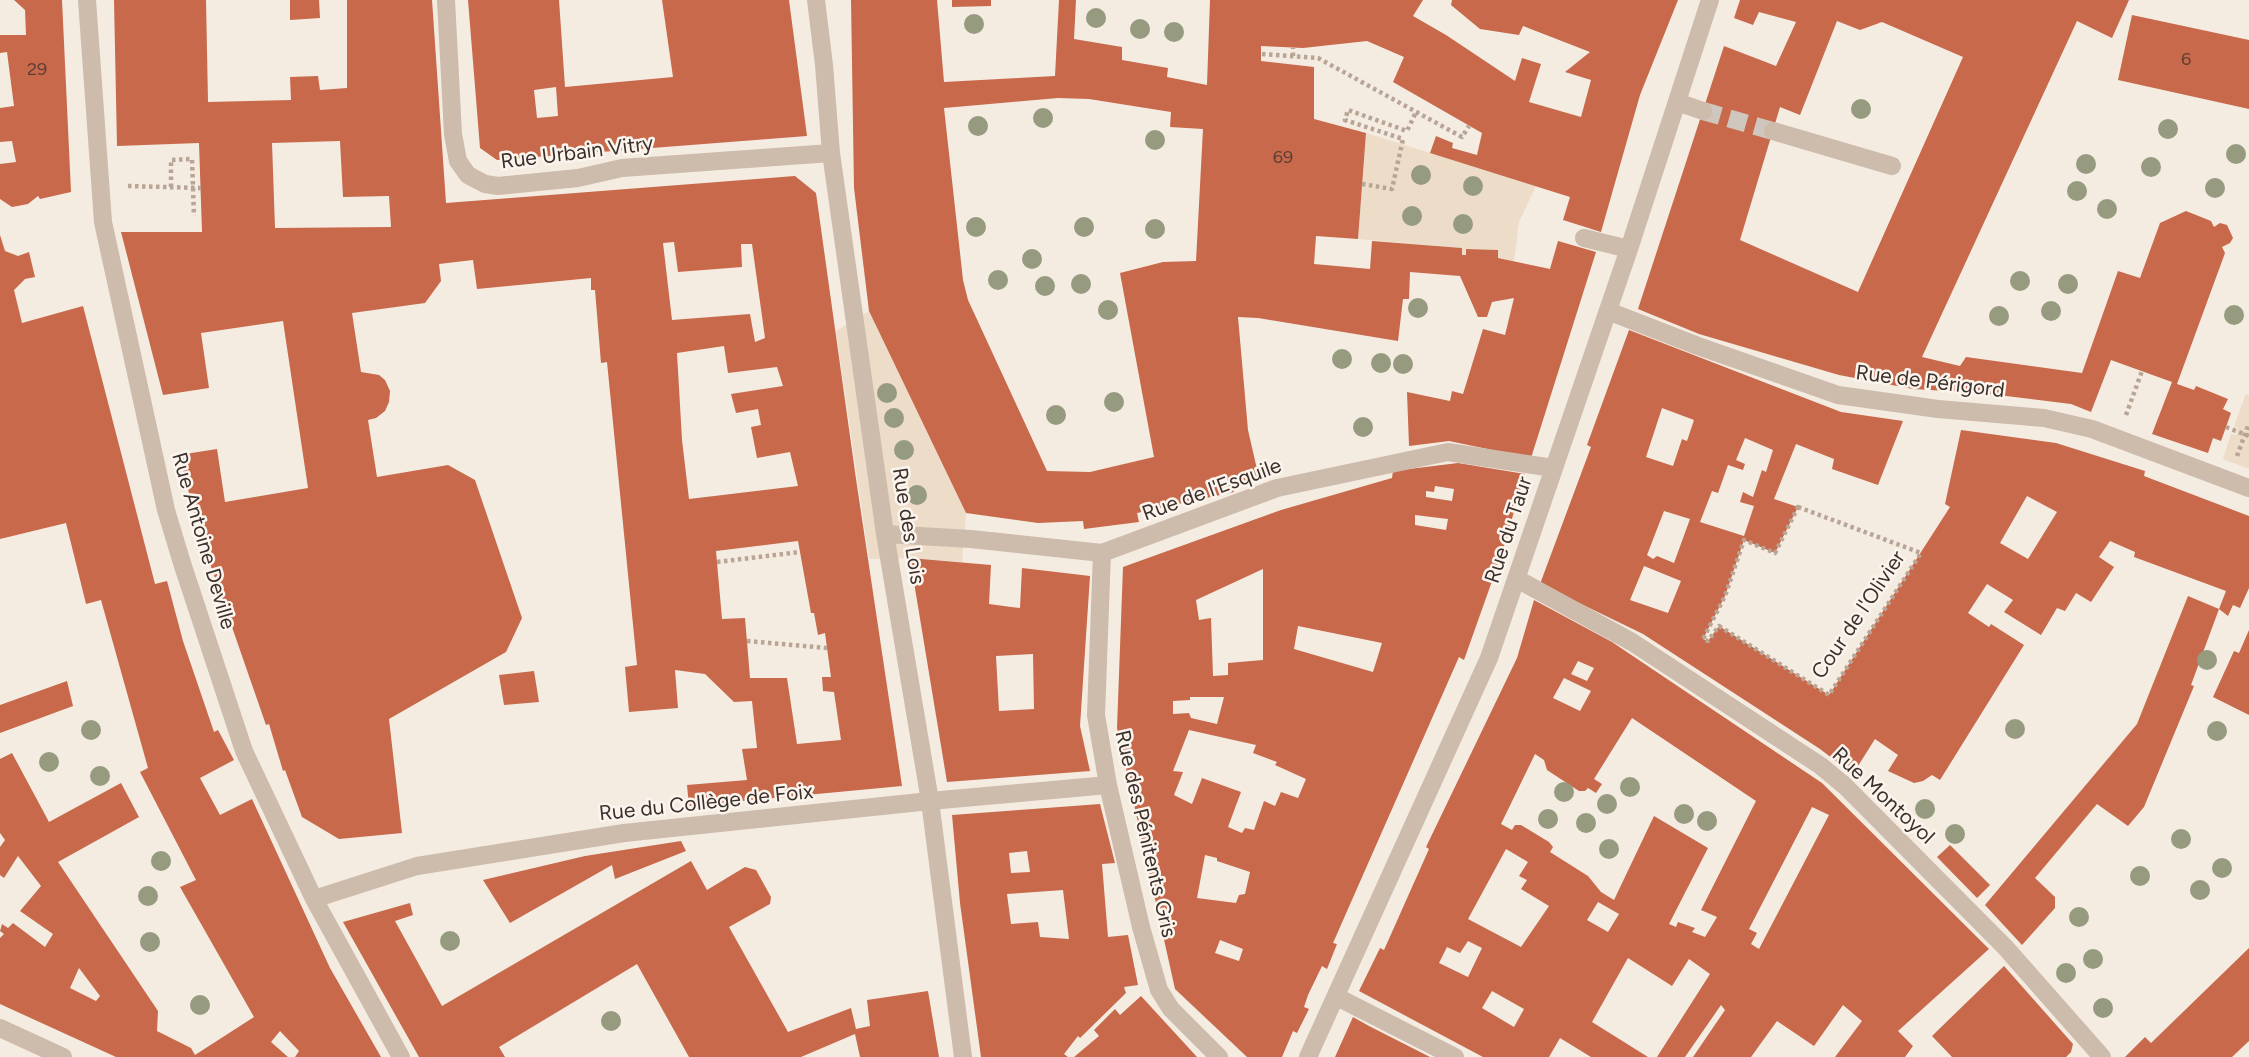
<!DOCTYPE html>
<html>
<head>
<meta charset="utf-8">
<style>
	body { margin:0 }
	canvas { display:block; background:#f4ebe1 }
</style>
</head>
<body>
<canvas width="2249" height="1057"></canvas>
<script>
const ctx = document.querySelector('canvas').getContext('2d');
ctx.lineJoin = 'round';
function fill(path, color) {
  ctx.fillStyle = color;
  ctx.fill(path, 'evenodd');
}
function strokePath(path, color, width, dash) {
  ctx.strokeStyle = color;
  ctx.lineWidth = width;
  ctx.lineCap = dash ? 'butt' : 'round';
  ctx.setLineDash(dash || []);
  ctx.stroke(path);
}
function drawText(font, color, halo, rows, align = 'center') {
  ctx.font = font + ' Figtree,sans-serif';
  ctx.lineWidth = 5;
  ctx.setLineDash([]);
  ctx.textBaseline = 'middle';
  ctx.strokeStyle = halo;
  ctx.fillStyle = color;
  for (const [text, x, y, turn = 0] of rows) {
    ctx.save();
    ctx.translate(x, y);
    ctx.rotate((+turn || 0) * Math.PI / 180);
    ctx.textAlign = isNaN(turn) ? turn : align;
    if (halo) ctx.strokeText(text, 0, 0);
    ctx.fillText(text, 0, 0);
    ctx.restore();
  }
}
fill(new Path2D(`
	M1366 133 1536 186 1519 222 1514 261 1498 258V250L1466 249V255H1462V248L1358 239Z
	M869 311 966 513 962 562 910 558 869 559 836 331Z
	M2246 394 2249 396V469L2223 459 2231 434 2236 435 2237 431 2238 428 2234 426Z`), '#ecdcc8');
fill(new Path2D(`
	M14 0H62L71 192 40 199 38 196 28 204 12 207 0 199V164L16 162 12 141 0 142V108L14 106 7 52 0 53V35H26L25 10Z
	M114 0H206L208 102 291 100 290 77 318 76 320 90 347 88V0H432L446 203 795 176 816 193 856 479 902 786 689 806 687 785 747 780 742 749 757 748 752 701 734 702 705 674 675 670 678 708 629 712 625 667 637 665 607 362 601 363 595 290H591V278L477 289 473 260 439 264 441 281 425 303 352 313 361 372 379 375 385 380 390 391 389 402 385 411 376 418 368 420 377 477 448 465 475 480 522 618 506 652 389 719 402 833 339 839 302 817 285 770 283 771 269 724 266 725 208 558 212 556 194 512 179 455 217 449 225 502 308 488 283 321 201 333 209 388 163 395 121 232H202L199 143 117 146ZM340 141 343 197 389 196 391 227 275 228 272 143ZM674 242 678 272 742 267 741 244H752L765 338 755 342 750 314 672 320 663 243ZM724 346 728 373 777 367 783 386 731 394 736 413 758 409 761 425 751 427 757 458 790 452 798 486 689 499 682 440 677 353ZM798 541 811 613H814L818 635 825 633 831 677H822L823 691 834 692 841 740 797 744 787 678H750L745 618 722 619 716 551Z
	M290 0H319L320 18 290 20Z
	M468 0H559L565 87 673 77 662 0H789L807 136 497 160 480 148ZM556 87 558 116 537 118 534 90Z
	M851 0H937L944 82 1055 76 1059 0H1076L1074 39 1122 47V60L1168 68 1167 77 1207 85 1210 0H1423L1413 16 1446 35 1515 81 1522 58 1541 64 1529 102 1581 117 1591 80 1565 72 1590 52 1523 26 1519 35 1480 29 1451 5 1452 0H1678L1640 95 1601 232 1563 220 1570 197 1430 153 1436 136 1453 143 1452 148 1477 155 1482 133 1393 82 1404 57 1367 41 1303 48 1261 46V61L1314 67V119L1366 133 1358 239 1316 236 1314 264 1370 269 1372 241 1462 248V255H1466V249L1498 250V258L1550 269 1558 241 1596 252 1531 458 1449 441 1409 446 1407 392 1450 401 1452 391 1463 394 1483 329 1505 335 1514 298 1492 302 1487 317H1478L1460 276 1410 272 1409 299H1403L1398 341 1258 318 1238 317 1248 430 1259 478 1233 488 1234 492 1137 513 1139 522 1084 529 1083 521 1038 523 966 513 869 311 854 188ZM1058 98 1089 99 1171 112 1170 127 1203 129 1196 261 1163 262 1120 273 1154 457 1090 472 1047 471 968 300 963 280 944 108Z
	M952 0H991V6L952 7Z
	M1740 0H2129L2112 38 2077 21 1922 357 1960 366 1966 357 2082 373 2118 271 2140 278 2160 223 2186 211 2211 221 2214 227 2220 223 2227 225 2233 238 2230 243 2222 247 2225 253 2177 384 2194 390 2196 386 2228 399 2223 409 2231 413 2221 441 2213 438 2208 453 2152 434 2172 382 2111 360 2091 412 2071 404 1982 393 1913 389 1839 375 1699 334 1638 309 1724 46 1776 66 1796 22 1759 12 1753 25 1734 18ZM1837 21 1860 30 1882 22 1963 57 1858 292 1740 240 1780 107 1800 115Z
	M2132 15 2249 40V109L2118 80Z
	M0 235 5 251 18 256 29 252 35 277 25 279 14 290 22 323 83 306 155 584 167 581 183 641 214 732 218 730 234 760 200 778 220 815 252 799 330 968 381 1057H295L299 1051 280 1031 271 1042 288 1057H116L0 1004V938L4 934 0 931 2 924 8 928 13 923 45 947 53 934 20 911 41 886 18 856 4 878 0 875V847L5 840 0 833V759L12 753 49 822 121 783 139 817 58 862 158 1011 157 1031 191 1048 195 1055 254 1017 180 887 196 880 140 772 148 768 101 600 86 604 66 523 0 539ZM79 968 100 996 96 1001 70 988Z
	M1629 330 1841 412 1903 421 1878 485 1832 469 1834 459 1796 444 1774 499 1798 507 1775 553 1744 540 1725 596 1703 639 1708 641 1719 626 1829 695 1950 507 1945 504 1961 430 2056 443 2145 471 2144 476 2249 516V588L2240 608 2233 605 2228 616 2219 609 2191 685 2194 686 2144 807 2128 826 2097 804 2035 878 2055 897V908L2022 945 1985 905 2137 724 2188 596 2219 609 2226 591 2134 557 2135 552 2110 541 2099 557 2114 567 2091 602 2076 593 2065 611 2057 608 2041 635 2004 612 2013 600 1987 584 1968 613 1989 627 1991 624 2024 645 1940 780 1932 775 1923 781 1914 783 1888 771 1898 755 1875 739 1853 774 1820 749 1643 634 1540 584 1591 447 1587 445ZM1662 408 1694 420 1687 441 1682 439 1673 466 1646 457ZM1745 438 1773 450 1766 472 1762 470 1753 497 1743 492 1740 502 1754 506 1744 536 1700 522 1712 491 1718 493 1728 465 1743 470 1745 464 1736 460ZM2027 496 2057 512 2028 559 2000 543ZM1664 511 1690 519 1674 563 1657 556 1653 559 1647 555ZM1644 566 1681 581 1668 613 1630 600Z
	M1458 463 1525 474 1502 553 1464 660 1459 657 1333 943 1337 944 1327 969 1322 966 1308 995 1304 1007 1309 1009 1297 1033 1293 1031 1282 1057H1247L1175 989 1117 728 1123 567 1281 510 1392 478 1393 471ZM1435 486 1454 489 1452 501 1426 497V491L1434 492ZM1415 515 1448 519 1446 530 1415 525ZM1263 569V660L1228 663V675L1213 676 1211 618 1199 620 1196 600ZM1298 626 1382 643 1373 672 1294 649ZM1190 697H1224L1217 724 1191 718 1189 713 1173 714V701L1190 700ZM1189 730 1256 745 1253 753 1277 762 1275 765 1306 779 1298 798 1281 792 1275 806 1264 801 1254 830 1245 828 1242 833 1228 827 1241 792 1202 778 1192 804 1174 795 1183 772 1173 771ZM1205 855 1217 858V861L1250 872 1245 894 1239 895 1236 903 1197 898ZM1220 940 1243 949 1239 961 1215 953Z
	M910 558 991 565 989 604 1011 607 1020 608 1022 568 1090 576 1080 726 1090 771 947 782ZM1033 654 1034 709 999 711 996 656Z
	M1534 600 1612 642 1822 783 1989 949 1898 1031 1913 1046 1905 1057H1835L1862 1021 1843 1005 1814 1046 1777 1021 1751 1057H1693L1725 1010 1721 1005 1685 1057H1657L1710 974 1689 959 1672 986 1628 958 1592 1022 1648 1057H1591L1560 1038 1549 1057H1483L1359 991 1380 948 1384 950 1429 849 1426 847 1517 658ZM1578 661 1594 668 1587 681 1571 674ZM1564 678 1591 691 1580 711 1553 698ZM1632 718 1756 801 1701 910 1717 917 1705 937 1692 932 1695 928 1678 922 1676 927 1669 924 1708 848 1654 816 1614 900 1601 892 1588 876 1550 852 1553 847 1549 842 1521 825H1515L1512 830 1501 824 1535 754 1544 760 1547 770 1579 791H1585L1588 788 1596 793 1602 784 1594 779ZM1812 807 1829 815 1759 949 1751 944 1757 933 1749 929ZM1506 849 1528 862 1519 876 1527 880 1521 889 1549 906 1521 947 1468 919ZM1598 902 1619 914 1608 932 1587 920ZM1468 941 1482 948 1468 977 1439 963 1447 947 1460 953ZM1492 991 1524 1009 1514 1027 1482 1008Z
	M2249 630V715L2213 697 2234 651 2239 653Z
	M534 671 539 702 504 705 499 675Z
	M67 681 73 706 0 733V705Z
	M1100 804 1115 863 1102 864 1108 937 1128 935 1138 985 1124 987 1126 993 1080 1038 1078 1036 1064 1054 1068 1057H981L960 903 952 815ZM1027 851 1030 872 1011 873 1009 853ZM1063 890 1069 939 1040 937 1038 922 1011 924 1007 894Z
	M681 841 686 851 615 879 612 865 510 923 483 880 585 856Z
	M1950 845 1990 885 1977 898 1937 857Z
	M691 861 707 890 745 867 756 870 771 897 770 904 729 927 788 1032 851 1008 856 1029 870 1026 867 1000 928 991 939 1057H860L855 1034 801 1057H689L637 964 499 1047 505 1057H419L343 922 410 903 413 915 395 921 442 1006Z
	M2249 948V1041L2232 1057H2125L2145 1037 2151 1043Z
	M2004 966 2073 1044 2071 1052 2066 1057H1952L1932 1036Z
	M1141 996 1197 1057H1074L1099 1036 1094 1030 1115 1009 1120 1015Z
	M1353 1017 1369 1026 1430 1057H1335Z`), '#c8694b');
strokePath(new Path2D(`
	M1703 111 1773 131`), '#cfc6bd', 18, [18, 9]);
strokePath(new Path2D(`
	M1262 54 1318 58 1462 137 1469 126
	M1293 56V48
	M1362 184 1392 189 1403 139 1345 120 1348 110 1407 131 1416 112
	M128 186 201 188
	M171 187V160L192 159 194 216
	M2126 415 2142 371
	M2226 427 2249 436
	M2237 456 2249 423
	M1798 507 1921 553 1829 695 1719 626 1708 641 1703 639 1725 596 1744 540 1775 553Z
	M717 562 800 552
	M747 641 827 648`), '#b9a596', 4.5, [3.5, 3.5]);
strokePath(new Path2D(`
	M87 0 103 222 166 510 182 563 244 751 314 899 401 1057
	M446 0 453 134 458 161 468 175 485 184 498 186 578 178 622 168 831 153
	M816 0 824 65 831 153 885 534 930 801 963 1057
	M1677 102 1703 111
	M1773 131 1892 166
	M1584 238 1629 249
	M1608 311 1698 346 1838 395 1938 409 2044 418 2092 429 2249 488
	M885 534 971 539 1102 553 1277 488 1448 452 1553 468
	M1102 553 1096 715 1108 785 1141 927 1159 990 1171 1009 1219 1057
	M1517 579 1632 642 1821 766 1845 786 2005 947 2102 1057
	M314 899 417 866 624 833 930 801 1108 785
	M1337 997 1455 1057
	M0 1028 63 1057
	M1308 1057 1489 658 1629 249 1710 0`), '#cdbbac', 18);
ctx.fillStyle = '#969b7f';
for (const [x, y] of [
	[1096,18],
	[974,24],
	[1140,29],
	[1174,32],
	[1861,109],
	[1043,118],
	[978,126],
	[2168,129],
	[1155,140],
	[2236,154],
	[2086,164],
	[2151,167],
	[1421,175],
	[1473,186],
	[2215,188],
	[2077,191],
	[2107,209],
	[1412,216],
	[1463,224],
	[976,227],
	[1084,227],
	[1155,229],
	[1032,259],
	[998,280],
	[2020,281],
	[1081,284],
	[2068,284],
	[1045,286],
	[1418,308],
	[1108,310],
	[2051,311],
	[2234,315],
	[1999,316],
	[1342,359],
	[1381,363],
	[1403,364],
	[887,393],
	[1114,402],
	[1056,415],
	[894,418],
	[1363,427],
	[904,450],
	[917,495],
	[2207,660],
	[2015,729],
	[91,730],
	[2217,731],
	[49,762],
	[100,776],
	[1630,787],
	[1564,792],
	[1607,804],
	[1925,809],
	[1684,814],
	[1548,819],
	[1707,821],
	[1586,823],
	[1955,834],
	[2181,839],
	[1609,849],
	[161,861],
	[2222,868],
	[2140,876],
	[2200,890],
	[148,896],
	[2079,917],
	[450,941],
	[150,942],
	[2093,959],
	[2066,973],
	[200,1005],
	[2103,1008],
	[611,1021]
]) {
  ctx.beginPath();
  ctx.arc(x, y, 10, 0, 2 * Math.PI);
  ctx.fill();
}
drawText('18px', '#5e3e33', null, [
	["6",2186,60],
	["29",37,70],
	["69",1283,158]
]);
drawText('21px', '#3b302b', '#fbf5ee', [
	["Rue Urbain Vitry",577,153,-7],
	["Rue de Périgord",1930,382,7],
	["Rue de l'Esquile",1212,490,-20],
	["Rue des Lois",908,526,81],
	["Rue du Taur",1509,530,-72],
	["Rue Antoine Deville",203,541,74],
	["Cour de l'Olivier",1859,615,-56],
	["Rue Montoyol",1883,796,43],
	["Rue du Collège de Foix",706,803,-6],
	["Rue des Pénitents Gris",1145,834,77]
]);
</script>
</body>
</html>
